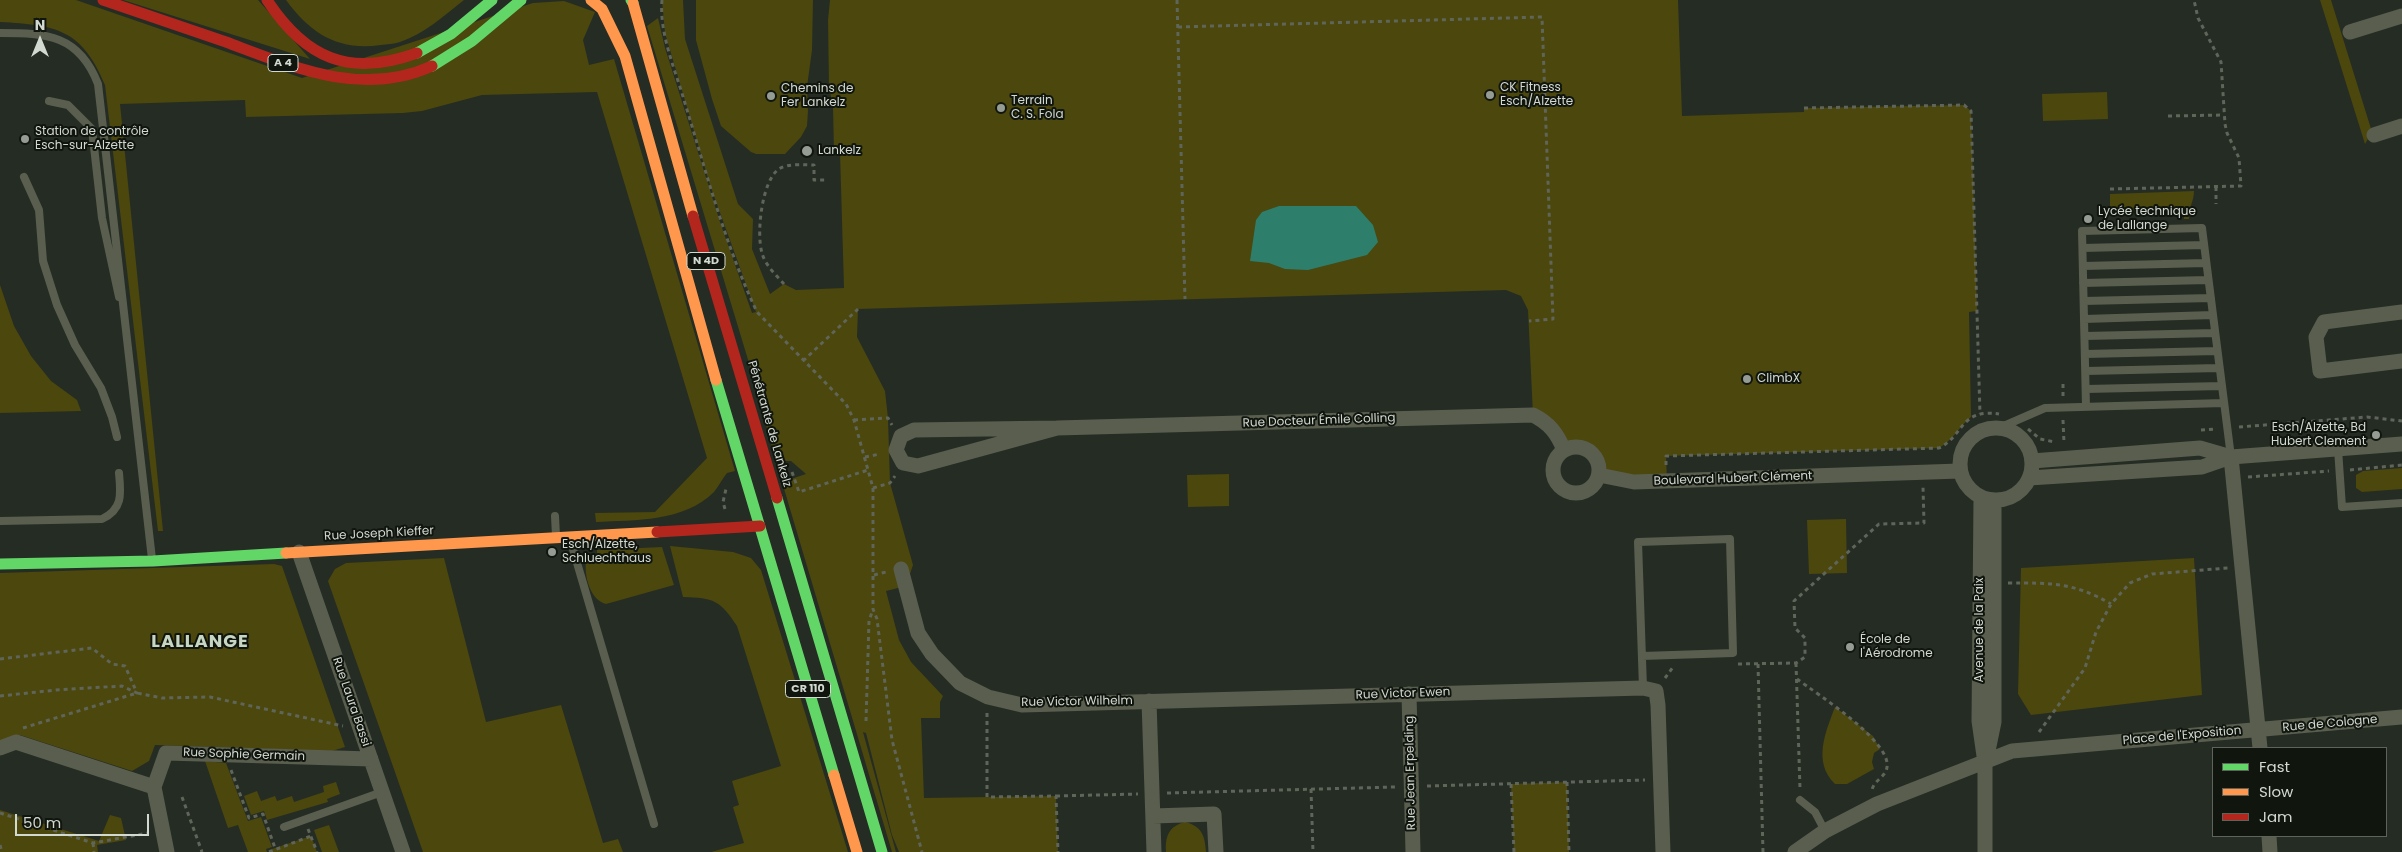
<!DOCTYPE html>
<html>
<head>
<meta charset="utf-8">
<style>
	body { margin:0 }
	#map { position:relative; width:2402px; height:852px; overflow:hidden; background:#252c24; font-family:Poppins,sans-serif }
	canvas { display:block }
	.legend { position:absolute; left:2212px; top:747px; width:175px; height:90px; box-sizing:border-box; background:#10150e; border:1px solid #5e635c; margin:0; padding:6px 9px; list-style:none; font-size:15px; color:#d2d9d0 }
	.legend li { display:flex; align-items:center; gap:10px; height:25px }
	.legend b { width:25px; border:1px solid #5e635c }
	.north { position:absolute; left:15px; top:15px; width:50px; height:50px; -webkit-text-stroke:4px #10150e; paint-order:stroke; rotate:0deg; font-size:14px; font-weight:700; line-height:20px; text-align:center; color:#d2d9d0 }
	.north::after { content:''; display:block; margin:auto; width:18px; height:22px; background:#d2d9d0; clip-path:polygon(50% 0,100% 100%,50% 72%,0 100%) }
	.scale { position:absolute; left:15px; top:814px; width:134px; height:22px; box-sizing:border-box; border:2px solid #d2d9d0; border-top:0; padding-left:6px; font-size:15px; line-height:18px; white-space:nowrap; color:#d2d9d0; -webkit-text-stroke:4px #10150e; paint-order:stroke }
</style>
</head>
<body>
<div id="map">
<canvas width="2402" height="852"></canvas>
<ul class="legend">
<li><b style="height:6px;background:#63d668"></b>Fast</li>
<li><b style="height:6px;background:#ff974d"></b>Slow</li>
<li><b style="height:6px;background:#b3261e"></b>Jam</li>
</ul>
<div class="north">N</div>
<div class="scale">50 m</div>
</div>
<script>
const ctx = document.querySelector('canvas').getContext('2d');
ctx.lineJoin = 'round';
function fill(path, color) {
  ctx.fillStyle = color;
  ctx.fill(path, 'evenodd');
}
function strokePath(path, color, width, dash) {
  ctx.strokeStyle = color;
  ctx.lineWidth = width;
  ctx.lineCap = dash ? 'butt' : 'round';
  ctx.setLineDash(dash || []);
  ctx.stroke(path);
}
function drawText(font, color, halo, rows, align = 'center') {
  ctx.font = font + ' Poppins,sans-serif';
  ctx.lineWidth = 4;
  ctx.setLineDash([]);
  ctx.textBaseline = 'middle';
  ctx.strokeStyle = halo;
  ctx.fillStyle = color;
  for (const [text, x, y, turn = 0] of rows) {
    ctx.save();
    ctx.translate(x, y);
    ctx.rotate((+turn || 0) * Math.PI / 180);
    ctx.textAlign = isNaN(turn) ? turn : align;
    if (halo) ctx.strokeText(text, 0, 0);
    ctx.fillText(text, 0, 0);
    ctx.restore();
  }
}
fill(new Path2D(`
	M0 0H76L302 78 533 3 564 1 595 12 583 40 589 65 614 59 735 471 727 473C722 479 719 486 714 492 684 522 635 520 596 522L595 513 655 512 707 458 597 92 482 95 422 111 403 113 246 117 245 100 120 104 163 531H158L105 85C82 29 56 25 0 22Z
	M123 0H258L310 59Z
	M286 0H464C445 15 424 34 400 42 394 44 387 44 381 45 338 51 311 34 286 0Z
	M662 0H683L685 39 738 204 753 219 752 249 770 294 784 284 796 290 844 288 840 153 834 152 833 107 829 86 828 20 830 0H1678L1682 116 1804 112V108L1964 105 1971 111 1977 311 1969 312 1971 417C1959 427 1952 441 1939 448L1666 456 1667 481 1599 475C1600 454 1584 442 1564 450L1533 415 1528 310 1521 296 1506 290 858 309 857 337 885 391 888 418 890 483 913 565 906 586 886 591 899 640 911 662 943 696 940 702V718H921L924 798 1056 796 1058 852H899L892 835 866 733 863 732 896 852H892L782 482 806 474 791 461H776L749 363 647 26 658 18 665 48 721 225 752 313 756 312 710 185 665 33Z
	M696 0H813L812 50 807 87 808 111 807 126 801 137 785 154H756L751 152 721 126 712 99 696 40Z
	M2320 0H2331L2372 132 2365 144Z
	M2107 92 2108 119 2043 121 2042 94Z
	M2194 191C2194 202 2188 208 2189 219H2184V209L2110 211V194Z
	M0 285 14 326 31 356 51 381 77 400 81 411 0 413Z
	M2402 468V489L2362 492 2356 488V475L2363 471Z
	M1229 474V506L1188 507 1187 475Z
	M1846 519 1847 573 1809 574 1807 520Z
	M670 546 733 552 751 558 761 570 848 852H711L744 843 733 807 739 805 732 781 781 766 737 626C720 600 714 598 683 597Z
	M662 547 674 585 606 604C590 600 584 576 586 560L597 554V550Z
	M444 558 486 722 561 705 603 843 618 839 623 852H423L328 581 335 569 346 563Z
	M2194 558 2202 695 2031 715 2018 694 2021 568Z
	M274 564 282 566 345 747 332 751 155 745 149 761 132 771 20 735 0 741V573Z
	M1835 707 1873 736 1880 749 1874 753 1872 762 1874 769 1847 784H1835C1812 762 1826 731 1835 707Z
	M205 761 226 763 248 821 261 817 272 847 266 849 267 852H248L238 825 228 828Z
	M336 782 340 794 327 799 328 802 267 820 264 811 251 815 244 796 257 791 261 801 275 796 277 801 292 796 294 802 324 792 323 786Z
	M1567 782 1569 852H1514L1511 784Z
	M0 810 99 841 110 815 121 818 126 840 97 845 98 852H0Z
	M1185 822C1202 826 1205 836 1206 852H1166C1165 836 1169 826 1185 822Z
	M329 825 339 852H322L314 830Z
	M311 836 317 852H269V850Z`), '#4b470d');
fill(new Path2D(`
	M1279 206H1356L1373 225 1378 242 1367 255 1308 270 1285 269 1269 263 1250 261 1256 220 1262 212Z`), '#2e7e6c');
strokePath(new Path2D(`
	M662 0C659 33 675 69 684 100 706 171 725 245 757 312L846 404 854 420 873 488V609L877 619 892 740 922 852
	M1177 0 1185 299
	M1178 27 1542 17 1553 319 1529 321
	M1804 108 1964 105 1971 111 1980 414
	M2168 116 2224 115
	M2216 187V204
	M2110 189 2241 186 2239 158 2227 133 2225 124 2221 62 2198 18 2194 0
	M784 284C776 275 765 265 762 253 756 233 762 180 779 169 788 163 804 165 814 165V180H825V178
	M803 361 858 309
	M2063 384V396
	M854 420 888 418 892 425
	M2063 420 2064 443
	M2239 427 2367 417 2402 421
	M2028 429 2040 439 2055 442
	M2201 430 2215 429
	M865 457 880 454
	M1666 465V456L1939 448C1964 436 1960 408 1999 414
	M2350 470 2402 465
	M792 472 799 492 868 470
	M2248 477 2329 471
	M873 488 890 483 895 476
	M2015 496 2025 494
	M725 509 723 502 726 489
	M874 575 886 572
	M2008 583C2051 583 2073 582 2111 604
	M0 659 92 648 112 664 125 666 137 693 122 686 56 690 0 696
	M1796 663 1800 789
	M1738 664 1796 663 1805 657V638L1795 628 1794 601 1879 524 1924 523 1923 487
	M1758 664 1763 852
	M1665 678 1673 667
	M1797 679C1817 694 1891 741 1887 767 1886 777 1874 780 1872 790
	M987 713V797L1056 796 1058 852
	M866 721 869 621 873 609
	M23 728 137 693 162 698 210 697 343 726
	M2039 732 2085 668 2096 632 2111 604 2130 583 2152 574 2228 568
	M231 770 249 818 263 814 275 848
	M1567 782 1569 852
	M1511 784 1514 852
	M1427 786 1645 780
	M1311 789 1313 852
	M1167 793 1395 787
	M1056 796 1138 794
	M182 797 202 852
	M0 813 93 843 148 833
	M308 829 317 852
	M93 843 94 852
	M0 845 2 852
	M269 852 311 836`), '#60655a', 3, [4, 4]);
strokePath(new Path2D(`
	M0 33C47 33 79 35 98 84L152 559
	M49 101 68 105 92 129 102 218 119 297
	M24 177 39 210 43 261 57 305 75 345 101 388 112 417 117 437
	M2083 248 2204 245
	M2083 266 2206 263
	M2083 283 2208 280
	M2084 301 2211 298
	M2084 319 2213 315
	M2085 336 2215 333
	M2085 354 2217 351
	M2086 371 2219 368
	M2086 389 2222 386
	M2086 407 2082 231 2202 228 2231 457
	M1999 428 2045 408 2224 403
	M2338 449 2342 507 2402 503
	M555 516 556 536
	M0 521 102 519C123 509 121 494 119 473
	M570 539 654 824
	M1642 656 1733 653 1730 539 1638 542 1643 688
	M1800 800 1815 812 1825 831
	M284 827 382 792`), '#5a5e4f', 8);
strokePath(new Path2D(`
	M2350 32 2402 16
	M2374 135 2402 126
	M2402 312 2324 322 2316 337 2320 371 2402 361
	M1057 428 1533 415C1549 423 1557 433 1564 450
	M1057 428 918 466 903 463 896 450 901 436 914 430Z
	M1960 464a36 36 0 1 1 72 0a36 36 0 1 1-72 0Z
	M1553 470a23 23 0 1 1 46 0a23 23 0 1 1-46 0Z
	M2231 457 2260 748
	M2032 461 2200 448 2231 457
	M1599 475 1634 482 1960 471
	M2029 478 2202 467 2231 457 2402 444
	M1981 497 1979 721 1985 763V852
	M299 552 403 852
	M901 569 918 633 932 654 960 683 988 697 1022 705 1643 688 1656 691 1658 705 1663 852
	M1409 694 1413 852
	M1149 701 1154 852
	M0 748 16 742 154 787 166 753 371 759
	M1988 751 1994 722V500
	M154 787 167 852
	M1153 816 1214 814 1216 852
	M2269 836 2270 852
	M1795 852 1825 831 1877 804 2012 751 2402 717`), '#5a5e4f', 15);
strokePath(new Path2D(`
	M631 0 633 3
	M417 53 451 34 492 0
	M432 66 472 41 521 0
	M716 380 834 775
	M777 498 882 852
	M0 564 153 561 286 553`), '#63d668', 11);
strokePath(new Path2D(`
	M591 0 602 9 625 56
	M633 3 693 216
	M625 56 716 380
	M286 553 657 532
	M834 775 857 852`), '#ff974d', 11);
strokePath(new Path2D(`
	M103 0C144 14 185 28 226 42 293 67 362 98 432 66
	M267 0C305 58 349 78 417 53
	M693 216 777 498
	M657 532 760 526`), '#b3261e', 11);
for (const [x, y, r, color] of [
	[1490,95,5,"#959c94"],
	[771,96,5,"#959c94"],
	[1001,108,5,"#959c94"],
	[25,139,5,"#959c94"],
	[807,151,6,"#959c94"],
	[2088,219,5,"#959c94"],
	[1747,379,5,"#959c94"],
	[2376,435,5,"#959c94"],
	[552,552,5,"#959c94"],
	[1850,647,5,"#959c94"]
]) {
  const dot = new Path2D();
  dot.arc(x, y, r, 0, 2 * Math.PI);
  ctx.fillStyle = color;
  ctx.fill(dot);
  strokePath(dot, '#10150e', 2);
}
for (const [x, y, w] of [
	[283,63,30],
	[706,261,38],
	[808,689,45]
]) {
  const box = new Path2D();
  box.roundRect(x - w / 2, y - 8.5, w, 17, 4);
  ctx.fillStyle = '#10150e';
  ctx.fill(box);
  strokePath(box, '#d2d9d0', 1);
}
drawText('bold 11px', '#d2d9d0', null, [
	["A 4",283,63],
	["N 4D",706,261],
	["CR 110",808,689]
]);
drawText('12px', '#d2d9d0', '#10150e', [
	["CK Fitness",1500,88],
	["Esch/Alzette",1500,102],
	["Chemins de",781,89],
	["Fer Lankelz",781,103],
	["Terrain",1011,101],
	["C. S. Fola",1011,115],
	["Station de contrôle",35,132],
	["Esch-sur-Alzette",35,146],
	["Lankelz",818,151],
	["Lycée technique",2098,212],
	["de Lallange",2098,226],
	["ClimbX",1757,379],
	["Esch/Alzette, Bd",2366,428,"right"],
	["Hubert Clement",2366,442,"right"],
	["Esch/Alzette,",562,545],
	["Schluechthaus",562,559],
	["École de",1860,640],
	["l'Aérodrome",1860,654]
], 'left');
drawText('12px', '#d2d9d0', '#10150e', [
	["Rue Docteur Émile Colling",1319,421,-2],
	["Pénétrante de Lankelz",769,424,74],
	["Boulevard Hubert Clément",1733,479,-2],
	["Rue Joseph Kieffer",379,534,-3],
	["Avenue de la Paix",1980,630,-90],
	["Rue Victor Ewen",1403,694,-2],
	["Rue Laura Bassi",351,702,71],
	["Rue Victor Wilhelm",1077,702,-1],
	["Rue de Cologne",2330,724,-5],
	["Place de l'Exposition",2182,736,-5],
	["Rue Sophie Germain",244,755,2],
	["Rue Jean Erpelding",1411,773,-91]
]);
ctx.letterSpacing = '1px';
drawText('bold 18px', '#c7d6c3', '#10150e', [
	["LALLANGE",200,642]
]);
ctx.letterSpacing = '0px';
</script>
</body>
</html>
